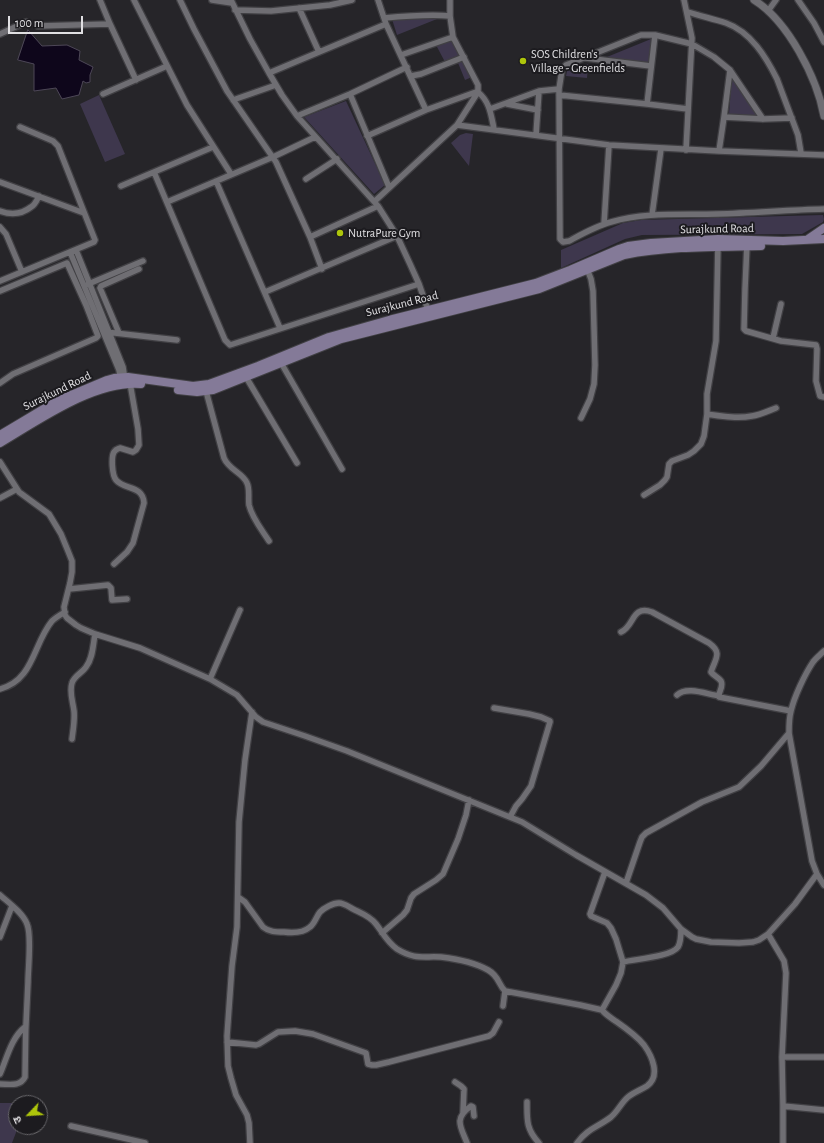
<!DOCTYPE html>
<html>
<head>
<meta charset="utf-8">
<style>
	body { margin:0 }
	#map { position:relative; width:824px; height:1143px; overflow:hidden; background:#262529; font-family:"Alegreya Sans","Noto Sans Devanagari",sans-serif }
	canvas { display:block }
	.north { position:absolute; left:8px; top:1095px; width:40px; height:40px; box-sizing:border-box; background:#1c1b1f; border:1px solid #6a696d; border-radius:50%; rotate:245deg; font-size:11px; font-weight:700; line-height:16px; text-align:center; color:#e0dfe2 }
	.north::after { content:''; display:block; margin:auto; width:14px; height:18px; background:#aec60b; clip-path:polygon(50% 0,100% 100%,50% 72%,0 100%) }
	.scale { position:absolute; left:8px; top:16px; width:75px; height:18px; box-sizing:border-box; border:2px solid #e0dfe2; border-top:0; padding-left:5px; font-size:12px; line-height:14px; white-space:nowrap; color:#e0dfe2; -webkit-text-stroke:3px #1c1b1f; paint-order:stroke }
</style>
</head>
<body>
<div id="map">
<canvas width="824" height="1143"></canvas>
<div class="north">उ</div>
<div class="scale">100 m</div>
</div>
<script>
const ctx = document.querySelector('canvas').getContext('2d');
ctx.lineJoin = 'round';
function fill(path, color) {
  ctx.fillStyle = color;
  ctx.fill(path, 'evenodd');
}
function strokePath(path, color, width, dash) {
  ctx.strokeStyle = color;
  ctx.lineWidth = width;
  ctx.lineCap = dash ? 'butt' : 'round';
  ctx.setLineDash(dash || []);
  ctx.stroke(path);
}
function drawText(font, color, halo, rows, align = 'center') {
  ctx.font = font + ' "Alegreya Sans",sans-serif';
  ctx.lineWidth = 4;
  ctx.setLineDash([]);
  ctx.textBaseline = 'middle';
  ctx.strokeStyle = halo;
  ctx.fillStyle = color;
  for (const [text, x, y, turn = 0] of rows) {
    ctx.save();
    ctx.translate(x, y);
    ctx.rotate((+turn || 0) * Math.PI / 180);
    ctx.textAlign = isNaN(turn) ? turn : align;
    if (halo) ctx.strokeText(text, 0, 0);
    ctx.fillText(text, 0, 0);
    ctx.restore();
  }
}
fill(new Path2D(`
	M447 15 397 35 391 16Z
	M452 39 472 77 465 80 456 58 445 62 436 45Z
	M651 39 649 63 602 59Z
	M588 64 587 78 566 76 567 71Z
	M732 75 758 116 729 114Z
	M99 95 125 154 105 162 80 104Z
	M346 101 385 185 374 194 304 117Z
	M466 133 473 134 469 166 451 143 460 135Z
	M823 215 824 219 823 222 802 234 642 235 625 239 561 268V250L623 223 641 220Z
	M0 1103H12L16 1106V1127H20L17 1130 12 1143H0Z`), '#3e374d');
const water = new Path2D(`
	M28 30 42 46 67 45 80 51 79 60 93 67 90 75V82L86 83 83 81 79 95 62 99 56 88 34 91V64L18 60Z`);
fill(water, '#0e061b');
strokePath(water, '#4d4757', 1);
const minor = new Path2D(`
	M100 0 110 24 136 80
	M134 0 187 105 231 174
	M180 0 194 29 227 91 276 162 310 237 322 269
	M212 0 232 3
	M231 0 250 39 269 73 282 95 297 116 378 206 397 236 410 264 419 284 429 313
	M378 0 386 24 426 110
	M684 0 692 38 686 150
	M798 0 814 23 824 42
	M299 8 319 52
	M235 10 271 11 330 5 352 0
	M768 11 776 0
	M688 12C700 16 714 19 726 23 751 32 766 57 777 79L798 135 801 153
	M384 18C406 16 428 14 450 16
	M38 26 110 24
	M0 34 26 22
	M401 55 453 37
	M586 58 651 66
	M269 73 386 24
	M411 76 421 74 464 57
	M103 94 167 66
	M350 94 389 187
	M559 95 647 104 688 109
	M233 100 276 85
	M507 104 538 110
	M647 104 655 35
	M490 109 539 91 559 89
	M297 116 350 94 407 67
	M724 117 763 119 792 118
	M763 119 730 70 714 57 692 44 655 35H641L566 65 562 70 559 89 560 239 563 242 569 241C582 234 596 226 611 222 645 212 681 215 717 214 753 213 788 210 824 209
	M457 125 609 145 719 151 824 155
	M536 135 539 91
	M367 136 426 110 476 92H478C490 102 491 115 494 129
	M719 151 724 117 730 70
	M154 172 225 340 230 345 419 284
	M306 179 337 159
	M216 181 280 328
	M0 182 84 213
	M121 186 213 147
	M375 201 457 125 478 92V85L453 37 450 16V0
	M167 202 273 157 315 137
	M0 211C11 215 22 214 31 207 35 205 37 200 39 196
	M652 215 661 149
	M604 224 609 145
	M0 227 6 234 22 272
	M310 237 378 206
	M747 244 745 289 744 329 746 331 781 341 816 345 817 349 816 381 820 396 824 397
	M76 250 123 367 125 380
	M70 252 119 370 121 380
	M0 281 94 242 95 240 58 146 53 141 20 127
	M86 285 143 261
	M0 291 67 263 86 305 98 336 96 338 13 374 0 383
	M265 292 397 236
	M106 332 177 340
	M119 333 100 288 101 286 139 269
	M773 338 781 304
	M280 361 342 469
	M246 377 297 463
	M206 391 224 458C229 470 243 473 247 483 250 489 248 498 249 505 252 518 262 530 269 541
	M707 414C721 416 737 419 752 416 760 415 768 411 776 408
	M581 418 590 399 594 384 595 365 593 291 591 279 587 269
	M0 462 19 492 49 514 61 534 68 551 72 561V572L70 583 64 607 65 615 67 618 76 625 81 628 95 634 140 648 210 679 237 695 256 717 263 722 305 736 347 751 522 822 576 855 646 895 663 908 681 929 692 937 696 939 711 942 739 943 753 942 759 940 768 934 795 904 817 874
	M644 495 660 485 665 480 667 477 669 464 672 461 688 455 694 451 701 444 704 436 707 414V394L716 341 718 243
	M0 498 17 489
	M114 564 127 552 133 543 144 503C143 485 124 490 116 480 112 475 111 457 114 452 116 449 117 449 120 448L133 452 136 450 139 445 138 429 130 383
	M69 589 108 585 111 588 112 600 127 599
	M621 632C635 626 631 605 652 612L709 643C723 653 715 659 711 672 714 676 718 677 721 681 724 687 718 692 719 697L791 711
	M824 651C820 655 816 658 813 662 805 674 794 697 791 711 789 718 789 726 789 733L812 861 817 874 824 885
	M210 679 240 610
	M0 689C34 680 33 644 52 621 55 618 60 615 65 612
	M677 695C687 686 706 694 719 696
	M494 708 529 714 541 717 550 721V722L531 786 522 799 516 806 510 817
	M72 739C73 730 75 720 74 711 73 702 69 692 72 683 74 676 82 673 86 667 93 658 93 645 95 634
	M626 883 640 842 642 837 646 833 702 802 739 787 761 766 789 733
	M0 895C9 903 23 913 27 924 32 935 28 969 28 982 26 1014 25 1046 25 1077 20 1087 9 1084 0 1084
	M238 897 245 902 263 927C269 932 276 932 284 932 292 933 303 933 310 927 315 923 316 917 320 912 324 908 333 903 339 903 344 903 349 907 353 909 361 913 370 916 376 924 383 933 387 942 397 949 415 960 423 956 441 957 457 959 474 962 488 970 499 976 498 984 505 991L580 1005 602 1010
	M382 933 403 915 407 910 411 898 414 894 436 880 443 874 458 839 466 815 469 800
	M768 934 784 961 786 973 782 1057 783 1106V1143
	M0 937 12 906
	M623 962C635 959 671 957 678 947 681 942 681 935 681 929
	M503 1006 505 991
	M227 1042 256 1045 259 1044 278 1032 295 1031 313 1034 366 1053 368 1064 372 1065H376L389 1062 489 1036 493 1033 499 1022
	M782 1057H824
	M0 1074C7 1058 11 1038 25 1027
	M455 1082 461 1086 464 1089 463 1113
	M527 1102C527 1120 526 1129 539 1143
	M783 1106 824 1110
	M71 1126 145 1143
	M250 1143 249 1123 247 1115 236 1095 231 1078 228 1066 227 1036 232 966 237 927 239 822 245 760 252 712
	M467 1143C461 1127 453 1119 471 1106L473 1107 474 1116
	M577 1143C587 1129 598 1127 611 1117 618 1111 621 1103 628 1097 634 1092 641 1090 647 1086 661 1076 652 1056 644 1045 636 1035 624 1027 614 1020 610 1017 605 1014 602 1010L616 985 621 973 623 962 616 939 611 928 607 923 591 916 590 914 605 872`);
const tertiary = new Path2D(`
	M754 0C788 21 817 78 824 116`);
const secondary = new Path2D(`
	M808 239 824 228
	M178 390 197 392 213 390 341 339 539 289 624 255C669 246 716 247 761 246
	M0 435 57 401 107 380 114 378 128 377 193 386 209 384 258 366 329 337 389 320 536 283 570 270 619 249 628 246 651 243 718 239 783 241 824 239
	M0 443C39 420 95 380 141 384`);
strokePath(minor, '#414044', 8);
strokePath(tertiary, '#414044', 9);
strokePath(secondary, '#414044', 10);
strokePath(minor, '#6f6e73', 5.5);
strokePath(tertiary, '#6f6e73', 7);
strokePath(secondary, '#847a98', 8);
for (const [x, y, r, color] of [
	[523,61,4,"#aec60b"],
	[340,233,4,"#aec60b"]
]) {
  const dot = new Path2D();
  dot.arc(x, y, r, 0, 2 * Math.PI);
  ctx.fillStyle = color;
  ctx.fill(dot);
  strokePath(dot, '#1c1b1f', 1.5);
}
drawText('12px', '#e0dfe2', '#1c1b1f', [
	["SOS Children's",531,54],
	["Village - Greenfields",531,68],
	["NutraPure Gym",348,233]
], 'left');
drawText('12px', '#e0dfe2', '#1c1b1f', [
	["Surajkund Road",717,229,-1],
	["Surajkund Road",402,304,-14],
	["Surajkund Road",57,391,-26]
]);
</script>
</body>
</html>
